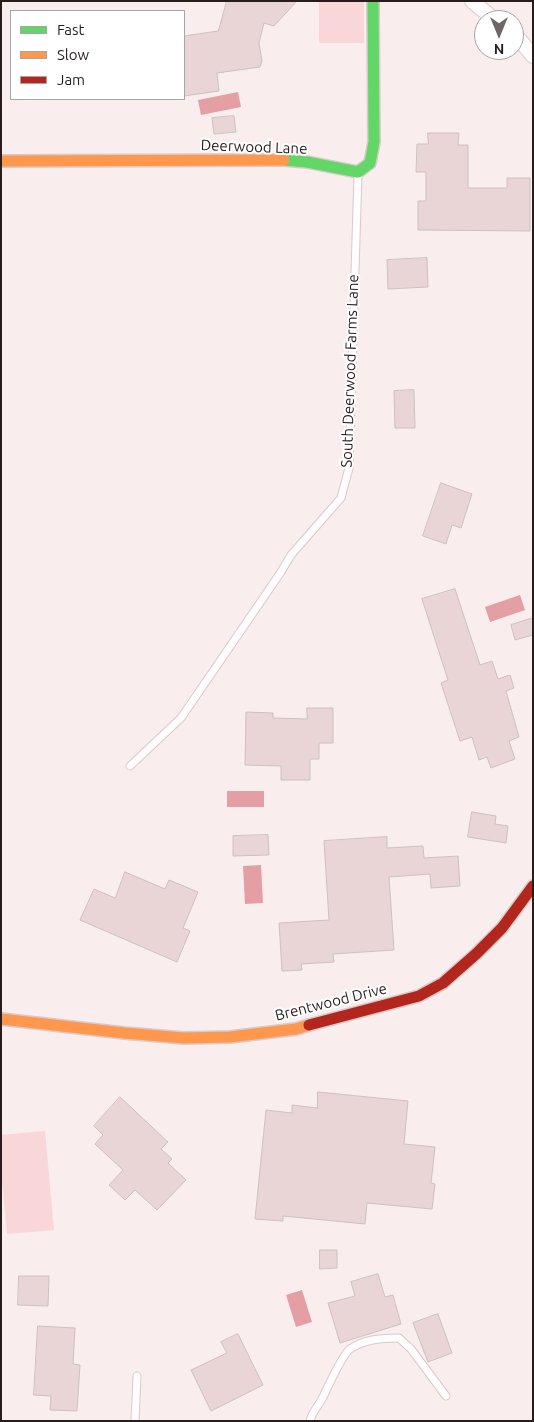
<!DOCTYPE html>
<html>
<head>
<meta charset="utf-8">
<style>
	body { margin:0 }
	#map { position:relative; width:534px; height:1422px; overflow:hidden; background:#f9eded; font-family:Ubuntu,sans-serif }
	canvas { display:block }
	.frame { position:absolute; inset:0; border:2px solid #291c1d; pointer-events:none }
	.legend { position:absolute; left:10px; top:10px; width:175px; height:90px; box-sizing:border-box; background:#fff; border:1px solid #a9a4a5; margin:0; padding:6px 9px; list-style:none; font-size:15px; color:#291c1d }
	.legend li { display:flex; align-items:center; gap:10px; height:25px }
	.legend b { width:25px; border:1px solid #a9a4a5 }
	.north { position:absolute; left:474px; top:10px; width:50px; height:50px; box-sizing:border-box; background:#fff; border:1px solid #a9a4a5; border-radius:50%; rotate:180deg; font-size:14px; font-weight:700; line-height:20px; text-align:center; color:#291c1d }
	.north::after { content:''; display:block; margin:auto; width:18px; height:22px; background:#726566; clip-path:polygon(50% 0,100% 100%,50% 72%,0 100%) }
</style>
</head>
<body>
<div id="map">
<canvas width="534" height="1422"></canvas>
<div class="frame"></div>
<ul class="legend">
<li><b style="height:6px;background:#63d668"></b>Fast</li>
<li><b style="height:6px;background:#ff974d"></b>Slow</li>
<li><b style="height:6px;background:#b3261e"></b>Jam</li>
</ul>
<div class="north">N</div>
</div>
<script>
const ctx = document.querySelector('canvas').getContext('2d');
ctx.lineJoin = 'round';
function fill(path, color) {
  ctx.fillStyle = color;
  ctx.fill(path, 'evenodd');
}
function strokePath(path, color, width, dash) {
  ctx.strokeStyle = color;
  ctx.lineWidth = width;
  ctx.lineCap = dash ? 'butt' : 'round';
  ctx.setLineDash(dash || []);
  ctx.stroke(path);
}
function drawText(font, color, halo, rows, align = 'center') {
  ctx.font = font + ' Ubuntu,sans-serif';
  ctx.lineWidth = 4;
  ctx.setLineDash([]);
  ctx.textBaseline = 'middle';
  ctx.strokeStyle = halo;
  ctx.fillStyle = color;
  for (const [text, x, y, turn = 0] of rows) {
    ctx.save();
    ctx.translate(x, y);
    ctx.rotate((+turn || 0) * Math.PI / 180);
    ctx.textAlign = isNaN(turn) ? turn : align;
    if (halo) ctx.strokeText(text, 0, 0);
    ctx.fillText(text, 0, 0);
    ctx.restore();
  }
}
fill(new Path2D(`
	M319 1H364V43H319Z
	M45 1131 54 1230 7 1234 1 1170V1135Z`), '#f9d6d8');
fill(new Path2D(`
	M238 92 241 107 201 115 198 100Z
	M520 595 525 610 490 622 485 607Z
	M227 791H264V807H227Z
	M261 865 263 903 245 904 243 866Z
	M302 1290 312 1322 296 1327 286 1295Z`), '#e49fa4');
const building = new Path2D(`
	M227 1H297L274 26 264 23 259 43 262 61 260 67 217 73 219 91 184 96V36L218 31Z
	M234 116 236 132 214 134 212 118Z
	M428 133H459L458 145H468V188H507V178H530V231L418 230V201H426V172H416L417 144H428Z
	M427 258 428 287 388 289 387 260Z
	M414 390 415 428H395L394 391Z
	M441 483 472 494 461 528 452 525 446 544 423 536Z
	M455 589 480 665 492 661 498 679 510 675 514 688 506 691 519 737 509 741 515 759 491 768 487 757 479 760 472 737 460 741 441 683 448 680 422 599Z
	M533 618V635L515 640 511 625Z
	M307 708H333V743H319V759H310V780H281V766L245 765 246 712 273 713V718L307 719Z
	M472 812 496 816 495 824 508 826 506 843 468 837Z
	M268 835 269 855 233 856V836Z
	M387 837V848L423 846 424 858 458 856 460 886 431 888 430 874 389 877 394 950 333 954 334 962 301 964 302 970 282 971 279 923 329 920 324 841Z
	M125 872 165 889 169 880 198 892 183 928 190 931 177 962 80 920 94 889 115 898Z
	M318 1092 408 1101 404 1144 435 1147 431 1183 435 1184 432 1209 367 1203 365 1224 283 1216V1221L255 1219 266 1110 292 1113V1105L317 1108Z
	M120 1097 168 1142 161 1149 172 1159 168 1163 186 1180 157 1210 135 1190 125 1200 109 1185 123 1170 95 1144 103 1135 94 1126Z
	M320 1250H337V1268L320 1269Z
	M378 1274 385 1297 393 1295 401 1324 340 1343 328 1303 355 1296 351 1282Z
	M19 1276H49L48 1306 18 1305Z
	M438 1314 452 1353 428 1362 413 1323Z
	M38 1326 75 1328 73 1364 80 1365 77 1411 50 1410 51 1396 34 1395Z
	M238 1334 263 1385 211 1411 191 1370 227 1353 221 1342Z`);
fill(building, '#ead5d6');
strokePath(building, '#ccc0c0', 1);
const lane = new Path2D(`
	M130 766 181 718 281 572 291 555 341 498 349 468 358 174
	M135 1421 137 1376
	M310 1421C312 1411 319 1406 323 1397 328 1387 342 1355 350 1349 365 1339 382 1338 399 1338L411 1349 446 1396`);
const street = new Path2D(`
	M472 1 495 20
	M514 35 519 39 533 56`);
const fast = new Path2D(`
	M284 160 307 162 358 172 370 163 374 142 373 1`);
const slow = new Path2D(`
	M1 161 284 160
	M1 1019 124 1033 184 1038 230 1037 296 1029 309 1025`);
const jam = new Path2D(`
	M309 1025 419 996 443 983 476 954 502 928 533 886`);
strokePath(lane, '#d7cbcb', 9);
strokePath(street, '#d7cbcb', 16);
strokePath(fast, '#d7cbcb', 14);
strokePath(slow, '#d7cbcb', 14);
strokePath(jam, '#d7cbcb', 14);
strokePath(lane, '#fefcfc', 7);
strokePath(street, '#fefcfc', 14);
strokePath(fast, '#63d668', 11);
strokePath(slow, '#ff974d', 11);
strokePath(jam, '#b3261e', 11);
drawText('15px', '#291c1d', '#fff', [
	["Deerwood Lane",254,147,2],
	["South Deerwood Farms Lane",350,371,-88],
	["Brentwood Drive",331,1002,-14]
]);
</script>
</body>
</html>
